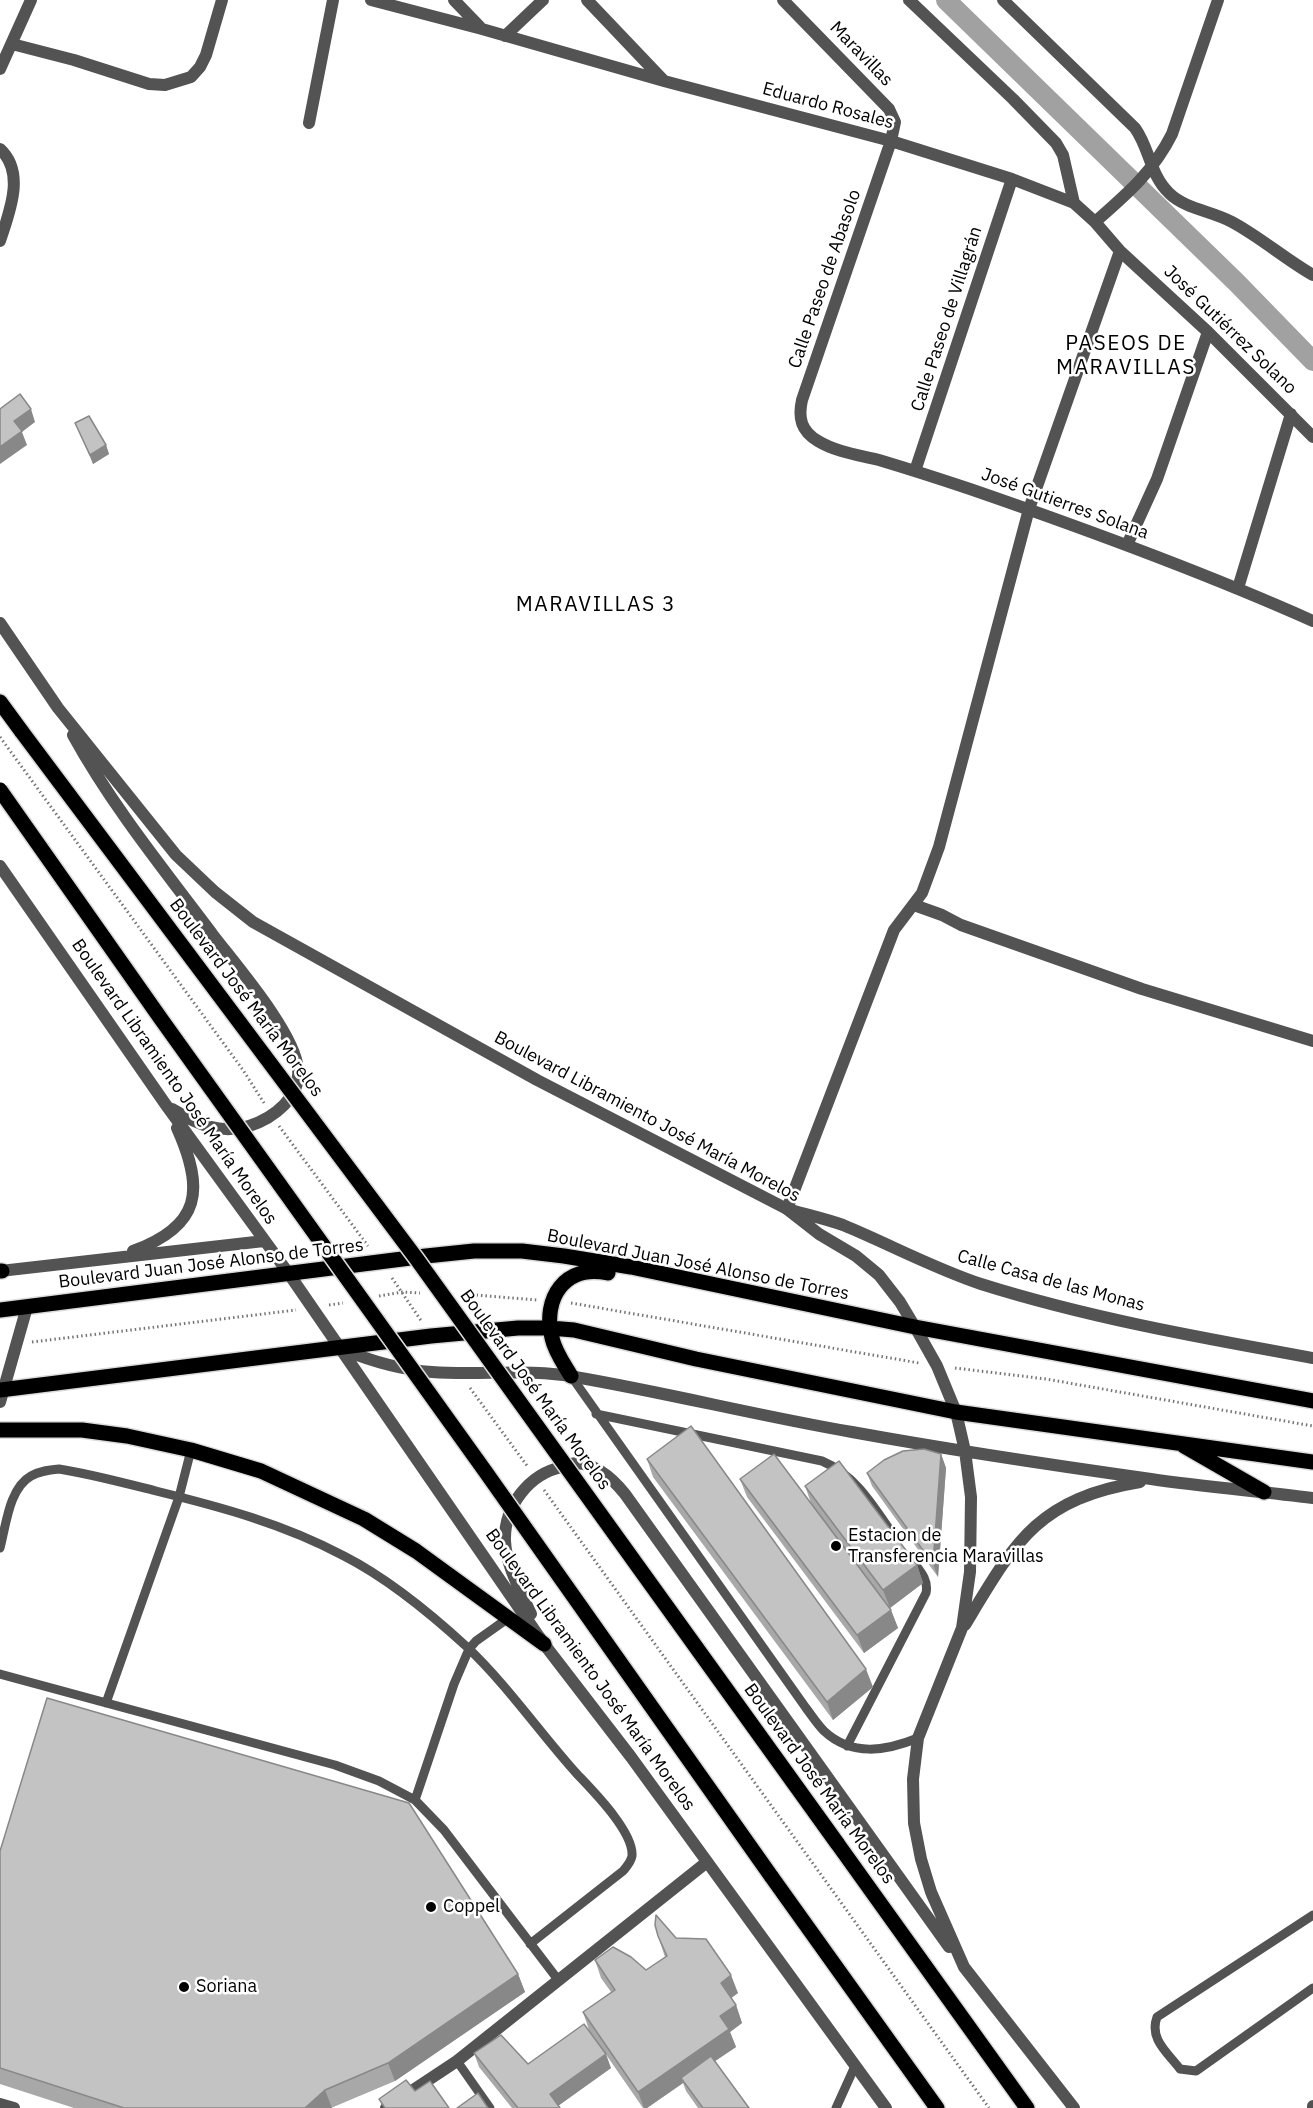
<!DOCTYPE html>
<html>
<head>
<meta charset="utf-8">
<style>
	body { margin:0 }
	canvas { display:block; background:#fff }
</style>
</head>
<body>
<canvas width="1313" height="2108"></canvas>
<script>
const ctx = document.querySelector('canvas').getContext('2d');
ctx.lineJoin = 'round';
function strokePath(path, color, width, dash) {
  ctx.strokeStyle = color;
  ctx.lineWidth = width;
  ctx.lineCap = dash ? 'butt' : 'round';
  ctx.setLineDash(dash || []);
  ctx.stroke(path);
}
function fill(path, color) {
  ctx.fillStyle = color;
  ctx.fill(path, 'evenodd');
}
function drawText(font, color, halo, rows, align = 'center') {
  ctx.font = font + ' "IBM Plex Sans",sans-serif';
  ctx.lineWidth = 5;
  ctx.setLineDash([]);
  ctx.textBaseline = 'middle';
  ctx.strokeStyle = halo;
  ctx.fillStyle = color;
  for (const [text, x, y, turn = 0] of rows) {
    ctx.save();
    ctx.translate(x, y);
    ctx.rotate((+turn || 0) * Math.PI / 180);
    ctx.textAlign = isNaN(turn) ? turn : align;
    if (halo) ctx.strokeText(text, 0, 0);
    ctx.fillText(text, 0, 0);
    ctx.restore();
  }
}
strokePath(new Path2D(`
	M946 0 1237 283 1313 361`), '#a1a1a1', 20);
const primary = new Path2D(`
	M0 702 22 732
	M0 1271H2
	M0 1310 426 1256 474 1251H522L564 1256 631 1267 915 1327 1313 1401
	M571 1376C564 1364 555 1352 552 1338 542 1298 565 1264 608 1273
	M0 1390 431 1336 518 1328H550L574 1330 696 1359 956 1412 1313 1462
	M0 1430H82L127 1436 191 1450 261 1471 364 1519 416 1551 544 1644
	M1184 1446 1264 1492
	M837 1843 1027 2108
	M771 1876 937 2108`);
strokePath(primary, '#dbdbdb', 18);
strokePath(new Path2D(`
	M0 737 243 1070 264 1103
	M279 1126 368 1246
	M392 1278 422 1322
	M463 1294 537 1300
	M379 1296 402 1292 420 1293
	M571 1303 919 1363
	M329 1305 343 1303
	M32 1342 296 1310
	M955 1368 1046 1379 1313 1426
	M470 1388 528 1467
	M544 1490 989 2108`), '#757575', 3, [1.5, 3]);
strokePath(new Path2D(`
	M571 1376 806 1708C812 1716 817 1724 824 1731 852 1757 886 1751 918 1738
	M596 1414 822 1461C855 1475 872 1504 892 1533
	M0 1548C6 1526 9 1488 31 1476 40 1471 49 1470 59 1469 91 1474 124 1483 156 1491 221 1507 284 1524 344 1556 389 1579 430 1613 467 1647 508 1686 540 1733 577 1774 593 1791 634 1832 632 1856 631 1862 627 1866 623 1871L530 1944
	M0 1674 335 1765 379 1781 415 1800 444 1830 559 1981
	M106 1703 179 1497 191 1450
	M847 1746 926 1593C929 1579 919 1570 911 1559
	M415 1800 454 1684 469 1649 476 1641 507 1619
	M1313 1915 1157 2017C1149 2039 1167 2052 1180 2069L1196 2071 1313 1988
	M457 2061 490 2108
	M836 2108 855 2066`), '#535353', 9);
strokePath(new Path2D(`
	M371 0 482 29 664 81 891 141 1012 179 1074 203 1095 222 1120 251 1208 332 1313 437
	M454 0 480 27
	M587 0 664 81
	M783 0 889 109 895 122 891 141 802 400C798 418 801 431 818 441 836 452 859 455 879 460 909 469 940 479 970 489 1086 529 1201 571 1313 621
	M909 0 1013 99 1056 143 1063 155 1074 203
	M1003 0 1135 128C1150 149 1150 175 1169 193 1185 209 1212 211 1232 222 1260 237 1285 259 1313 275
	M505 36 543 0
	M12 44 74 60 149 84 165 85 191 77 200 67 206 55 222 0
	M0 69 31 0
	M309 123 333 0
	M0 149C26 173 9 213 0 241
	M1095 222C1127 194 1153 172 1172 134L1218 0
	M915 471 1012 179
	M1127 545 1157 479 1208 332
	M1238 588 1291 414
	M914 905 942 915 961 925 1142 989 1313 1041
	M787 1209 894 930 922 893 939 847 1029 509 1120 251
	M0 1402 27 1307
	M0 2104 14 2108
	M386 2108 457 2061 707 1862
	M1313 2108V2106`), '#535353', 12);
strokePath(new Path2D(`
	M0 623 58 708 176 855 215 892 253 922 537 1080 787 1209 819 1234 856 1256 879 1275 900 1302 915 1327 937 1366 956 1412 965 1451 971 1497 970 1572 962 1628 918 1738 913 1779 914 1823 921 1859 931 1892 964 1967 1074 2108
	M73 735C112 806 165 871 213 935 236 965 295 1033 298 1069 301 1097 274 1118 249 1126 220 1135 197 1124 172 1109
	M0 866 166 1105 289 1274 544 1644 631 1757 886 2108
	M791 1210C808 1215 826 1219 843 1225 889 1244 933 1268 981 1284 1089 1318 1202 1338 1313 1358
	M133 1251C201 1226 205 1190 177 1128
	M0 1271 264 1241
	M341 1349C371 1361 400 1370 432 1372 479 1376 528 1368 575 1377 668 1393 759 1416 852 1432 951 1450 1051 1465 1151 1479 1204 1487 1259 1491 1313 1498
	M531 1614C521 1592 506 1566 505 1541 504 1506 529 1474 562 1467 566 1466 572 1463 576 1463 597 1464 613 1479 625 1494L949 1947
	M965 1625C1015 1542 1037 1499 1140 1482`), '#535353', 12);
strokePath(primary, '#000', 15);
const primaryBridge = new Path2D(`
	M22 732 416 1258 837 1843
	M0 790 161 1019 485 1471 771 1876`);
strokePath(primaryBridge, '#dbdbdb', 18, []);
strokePath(primaryBridge, '#000', 15);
fill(new Path2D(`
	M75 423 106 445 109 454 93 464Z
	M941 1454 946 1468 938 1577 872 1486 867 1473Z
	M647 1459 873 1687 833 1720 653 1477Z
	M740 1479 811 1503 805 1486 917 1565 923 1583 890 1608 898 1628 864 1653 747 1497Z
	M0 1851 518 1974 525 1992 395 2081 331 2108H74L0 2084Z
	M658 1936 676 1938 738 1993 731 1998 736 2005 742 2023 730 2032 736 2047 715 2061 749 2108H698L686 2091 683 2083 647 2108H643L589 2030 583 2012 611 1992 601 1978 595 1960 646 1970 665 1957Z
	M474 2053 528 2064 611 2068 558 2106 560 2108H512L479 2067Z`), '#a8a8a8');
fill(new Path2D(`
	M31 409 35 422 22 432 27 445 0 464V447L14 421Z
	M106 445 109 454 93 464 90 455Z
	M941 1454 946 1468 938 1577 933 1564Z
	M917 1565 923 1583 890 1608 883 1590Z
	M891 1610 898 1628 864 1653 857 1635Z
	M866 1669 873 1687 833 1720 827 1702Z
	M518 1974 525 1992 395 2081 388 2063Z
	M731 1975 738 1993 727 2001 721 1983Z
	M736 2005 742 2023 730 2032 736 2047 684 2082 681 2078 683 2083 647 2108H644L638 2092 720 2016Z
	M606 2054 611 2068 555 2108 550 2094Z
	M325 2090 332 2108H305Z`), '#888');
const building = new Path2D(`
	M20 394 31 409 14 421 22 431 0 447V409Z
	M89 416 106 445 90 455 75 423Z
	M691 1426 866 1669 827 1702 647 1459Z
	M924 1449 941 1454 933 1564 867 1473 884 1460 903 1451Z
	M774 1454 891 1610 857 1635 740 1479Z
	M839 1461 917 1565 883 1590 805 1486Z
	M47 1698 409 1803 518 1974 388 2063 325 2090 305 2108H124L0 2068V1851Z
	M656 1915 676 1938 706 1939 731 1975 721 1983 736 2005 720 2016 729 2029 638 2092 583 2012 615 1990 595 1960 613 1947 631 1957 646 1970 667 1956 658 1936 655 1925Z
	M584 2024 606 2054 550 2094 560 2108H518L474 2053 501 2035 528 2064Z
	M711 2056 749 2108H703L681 2078Z
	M406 2080 415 2091 430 2081 449 2108H385L379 2099Z
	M478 2093 488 2108H457Z`);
fill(building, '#c3c3c3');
strokePath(building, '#888', 1.5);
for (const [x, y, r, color] of [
	[836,1546,6,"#000"],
	[431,1907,6,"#000"],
	[184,1987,6,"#000"]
]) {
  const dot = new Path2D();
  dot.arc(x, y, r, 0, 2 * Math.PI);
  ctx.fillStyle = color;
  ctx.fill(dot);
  strokePath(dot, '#fff', 2);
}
drawText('18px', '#000', '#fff', [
	["Maravillas",861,54,46],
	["Eduardo Rosales",828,106,15],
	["Calle Paseo de Abasolo",825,279,-71],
	["Calle Paseo de Villagrán",947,319,-72],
	["José Gutiérrez Solano",1230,330,44],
	["José Gutierres Solana",1065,504,20],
	["Boulevard José María Morelos",246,998,53],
	["Boulevard Libramiento José María Morelos",174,1082,55],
	["Boulevard Libramiento José María Morelos",647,1117,28],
	["Boulevard Juan José Alonso de Torres",211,1264,-7],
	["Boulevard Juan José Alonso de Torres",698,1265,11],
	["Calle Casa de las Monas",1051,1281,15],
	["Boulevard José María Morelos",535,1390,54],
	["Boulevard Libramiento José María Morelos",590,1670,54],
	["Boulevard José María Morelos",819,1784,54]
]);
drawText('18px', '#000', '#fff', [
	["Estacion de",848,1536],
	["Transferencia Maravillas",848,1557],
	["Coppel",443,1907],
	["Soriana",196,1987]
], 'left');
ctx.letterSpacing = '1.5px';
drawText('21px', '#000', '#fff', [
	["PASEOS DE",1126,344],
	["MARAVILLAS",1126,368],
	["MARAVILLAS 3",596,605]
]);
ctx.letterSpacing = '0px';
</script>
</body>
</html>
